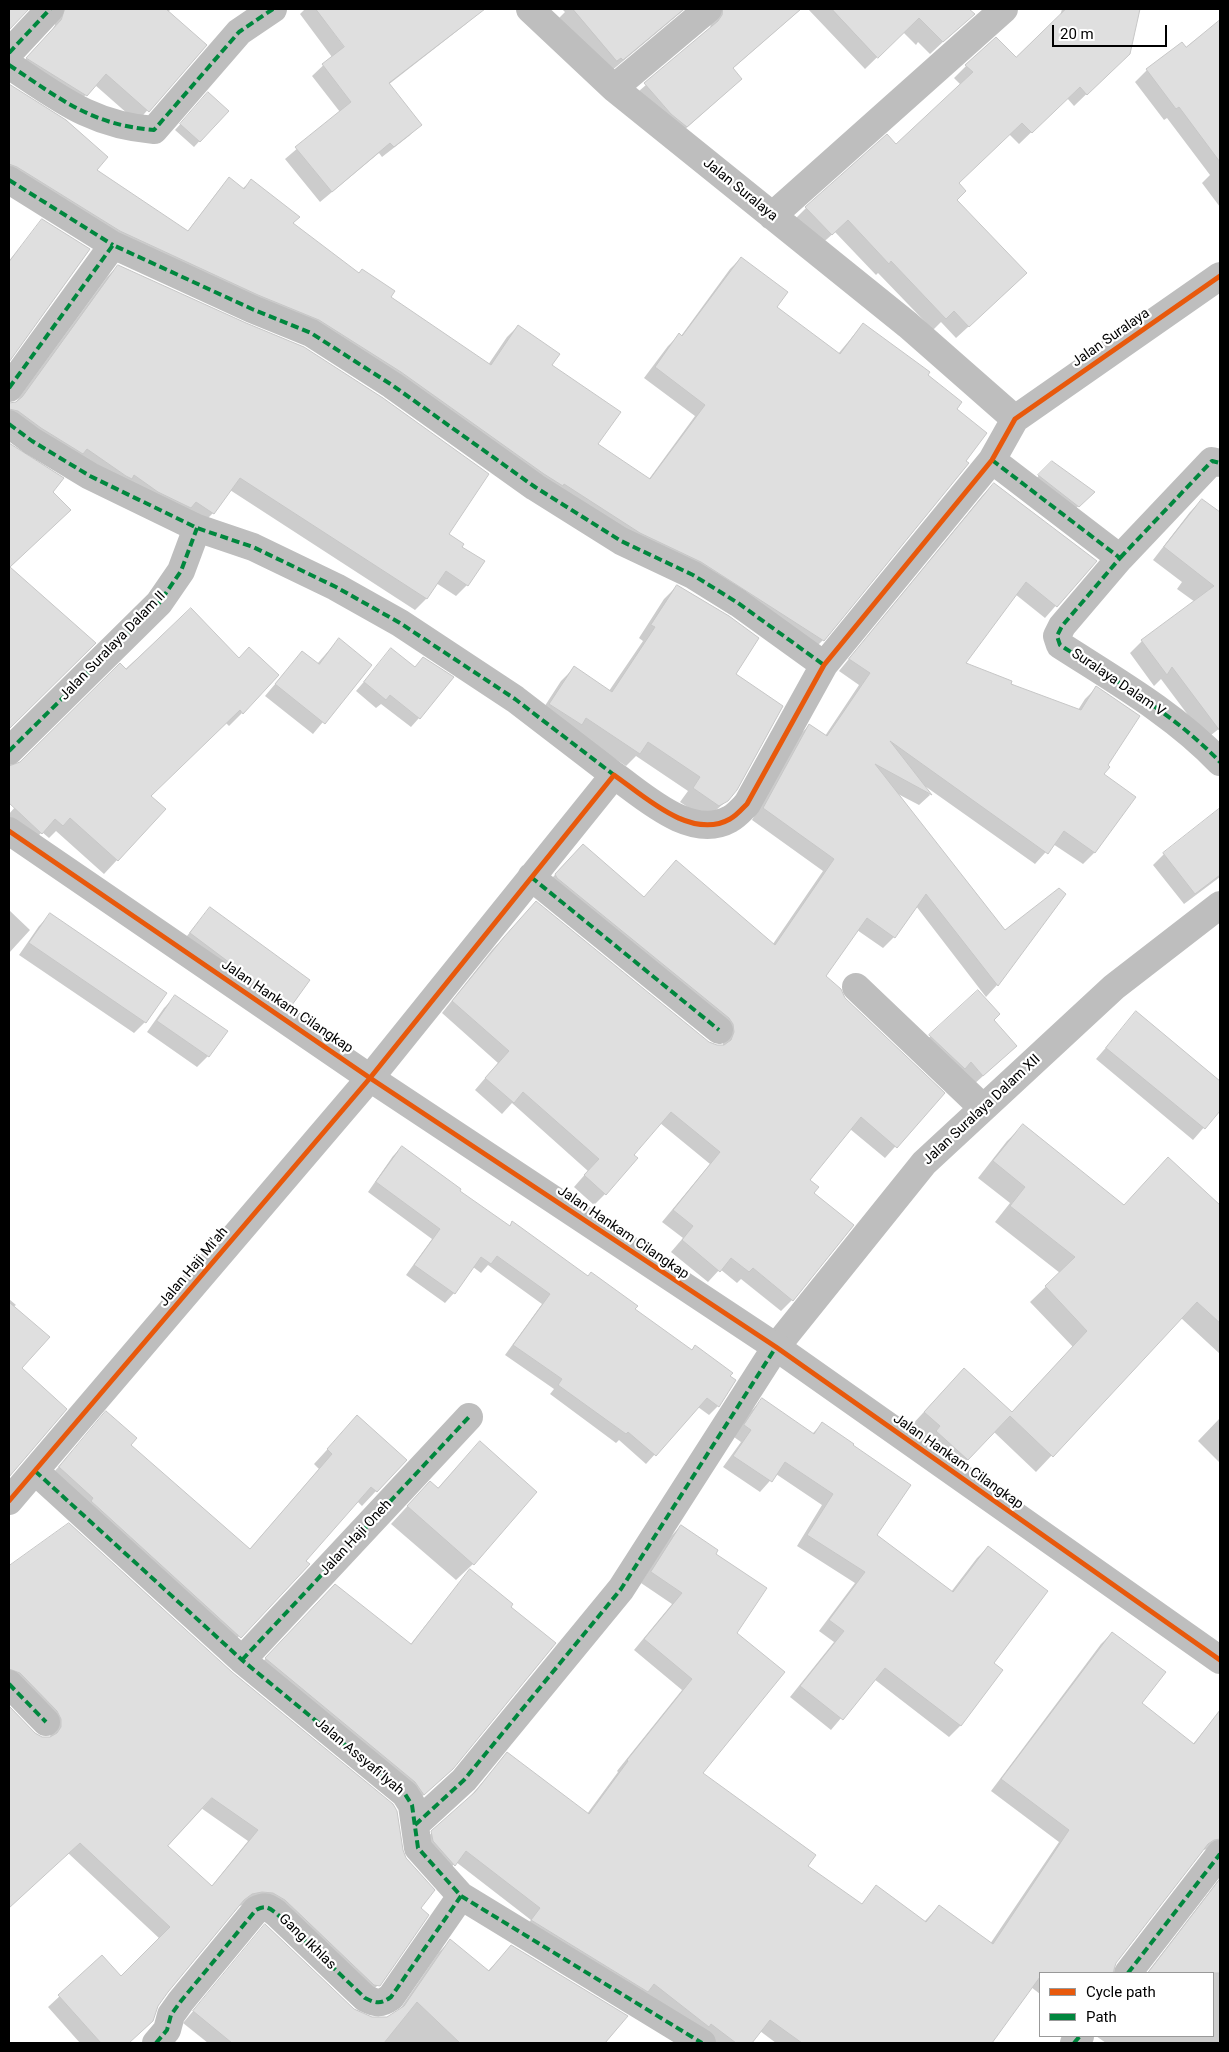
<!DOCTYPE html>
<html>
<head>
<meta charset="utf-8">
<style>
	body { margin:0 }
	#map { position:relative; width:1229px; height:2052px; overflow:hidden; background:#fff; font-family:Roboto,sans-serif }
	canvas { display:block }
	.frame { position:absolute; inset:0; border:10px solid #000; pointer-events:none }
	.legend { position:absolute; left:1039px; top:1972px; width:175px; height:65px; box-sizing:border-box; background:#fff; border:1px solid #999; margin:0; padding:6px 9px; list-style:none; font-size:15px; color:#000 }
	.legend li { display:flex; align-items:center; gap:10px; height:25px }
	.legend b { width:25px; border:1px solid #999 }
	.scale { position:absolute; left:1052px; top:25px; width:115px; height:22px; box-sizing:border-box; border:2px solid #000; border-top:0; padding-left:6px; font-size:15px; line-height:18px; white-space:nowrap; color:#000; -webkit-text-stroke:4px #fff; paint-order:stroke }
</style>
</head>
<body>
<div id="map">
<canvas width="1229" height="2052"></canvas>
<div class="frame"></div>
<ul class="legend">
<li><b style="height:6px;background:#e8590c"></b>Cycle path</li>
<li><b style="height:6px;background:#00873e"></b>Path</li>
</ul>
<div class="scale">20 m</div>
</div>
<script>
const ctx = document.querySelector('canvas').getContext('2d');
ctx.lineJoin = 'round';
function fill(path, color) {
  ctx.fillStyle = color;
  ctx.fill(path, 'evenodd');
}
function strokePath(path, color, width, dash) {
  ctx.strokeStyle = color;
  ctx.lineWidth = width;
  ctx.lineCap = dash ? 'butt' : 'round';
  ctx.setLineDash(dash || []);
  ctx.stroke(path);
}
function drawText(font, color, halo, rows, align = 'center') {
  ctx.font = font + ' Roboto,sans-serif';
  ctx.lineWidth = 4.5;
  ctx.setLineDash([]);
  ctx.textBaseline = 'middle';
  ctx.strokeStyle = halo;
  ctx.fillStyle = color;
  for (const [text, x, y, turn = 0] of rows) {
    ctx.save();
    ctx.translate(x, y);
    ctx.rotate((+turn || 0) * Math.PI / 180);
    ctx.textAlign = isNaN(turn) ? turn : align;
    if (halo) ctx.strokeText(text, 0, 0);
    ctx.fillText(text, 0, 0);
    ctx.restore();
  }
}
fill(new Path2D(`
	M50 9H171L168 12 205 45 137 122 95 85 75 106 16 69 51 32 55 25 54 15Z
	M305 9H474L477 13 466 24 388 85 420 125 409 136 382 157 379 153 320 202 285 159 340 112 312 76 332 57 300 14Z
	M562 9H685L610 72 558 19 565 12Z
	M704 9H801L732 69 728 91 674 139 632 97 710 30 711 20Z
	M808 9H967L973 14 930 54 918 42 916 45 903 32 865 69Z
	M1062 9H1139L1129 53 1074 106 1067 98 1019 144 1009 134 958 183 955 200 1013 286 956 338 941 322 933 330 878 273 876 275 835 232 819 246 794 220 806 208 896 145 961 85 954 78 966 66 1016 59 1060 16Z
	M1220 21V207L1202 183 1210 175 1167 118 1164 120 1135 82 1147 70 1185 49Z
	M9 85 65 121 95 170 187 232 219 190 230 179 242 189 251 181 292 224 389 298 488 365 507 337 518 326 551 366 596 444 649 479 695 416 644 378 668 346 679 335 681 336 730 269 741 258 775 308 838 354 863 324 823 640 812 651 390 383 9 179Z
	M203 99 227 111 194 147 175 130Z
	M43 221 89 250 9 360V261Z
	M118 266 447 534 461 547 467 585 456 596 436 583 426 599 415 610 230 490 213 513 202 524 9 423V405L15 403 107 277Z
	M22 455 51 492 56 523 9 568V469Z
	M1052 462 1093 492 1067 517 1028 487Z
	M994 484 1095 561 1045 618 1015 594 964 664 1009 685 1078 710 1085 699 1096 688 1106 766 1103 775 1135 797 1094 853 1083 864 1053 844 1035 864 922 784 930 795 919 805 896 793 1005 932 1064 894 997 985 986 997 916 906 894 937 883 948 857 930 824 976 844 999 943 1093 885 1158 850 1129 808 1180 812 1193 792 1300 781 1311 741 1279 737 1283 720 1269 708 1282 671 1252 683 1238 662 1222 710 1164 660 1123 632 1155 605 1194 594 1205 574 1187 588 1171 512 1103 502 1114 475 1090 498 1063 442 1013 492 950 536 903 708 1043 716 1047 723 1046V1037L544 887 571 857 643 898 773 944 823 871 752 820 798 737 809 725 825 736 859 685 839 671 982 496Z
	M1202 500 1220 514V728L1206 739 1161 679 1154 686 1130 653 1142 641 1195 602 1177 589 1182 582 1153 560 1190 512Z
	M9 568 95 643 9 728Z
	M677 586 734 675 723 804 706 819 680 802 688 791 636 756 626 766 573 731 537 718 561 681 574 668 609 691 643 641 639 638 664 599Z
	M191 610 242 713 229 726 226 723 149 796 117 860 104 874 56 831 49 838 42 832 28 846 9 829V814L15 807 9 801V767H13L21 763Z
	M339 639 370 665 313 734 265 696 302 652 317 664Z
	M391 650 414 668 423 659 419 718 411 727 381 704 376 708 356 691Z
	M1220 810V877L1184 904 1153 865 1164 854Z
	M210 908 308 981 282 1013 182 942Z
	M9 910 30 930 9 953Z
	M50 915 145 1022 134 1033 19 955 39 926Z
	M978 992 992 1020 1004 1057 972 1086 919 1047Z
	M175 997 208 1056 197 1067 147 1032 164 1008Z
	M1136 1013 1220 1083V1109L1193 1140 1096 1059Z
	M1023 1126 1124 1206 1168 1159 1220 1207V1354L1181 1318 1036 1472 994 1432 952 1475 909 1428 948 1386 1011 1413 1073 1347 1030 1302 1060 1273 995 1222 1010 1203 978 1178 1007 1141Z
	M402 1147 458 1191 509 1227 513 1223 691 1351 695 1347 718 1406 709 1415 698 1407 646 1464 619 1440 616 1443 550 1394 554 1389 505 1355 542 1304 488 1265 481 1273 473 1267 454 1293 445 1303 406 1275 432 1239 368 1192 393 1156Z
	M9 1299 16 1305 13 1307 20 1368 66 1409 9 1475Z
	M762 1400 812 1434 823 1423 876 1536 951 1592 977 1558 988 1547 992 1663 960 1726 949 1737 874 1679 831 1730 790 1697 834 1642 819 1631 855 1583 797 1546 822 1505 776 1474 760 1492 723 1467 741 1442 734 1437 751 1411Z
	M106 1413 129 1445 249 1550 319 1469 314 1464 357 1417 405 1460 362 1506 357 1501 226 1651 46 1481Z
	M1220 1418V1463L1198 1441Z
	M480 1443 473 1564 456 1580 391 1524 414 1499 437 1489Z
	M69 1525 401 1851 419 1908 427 1915 377 1986 366 1997 254 1902 239 1906 168 1990 141 2031 128 2043H80L48 2007 102 1957 121 1978 160 1939 68 1853 9 1907V1708L34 1734 42 1738H50L51 1730 9 1683V1568ZM201 1808 248 1841 211 1887 166 1846Z
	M681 1526 714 1554 735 1634 701 1773 806 1866 861 1905 877 1887 924 1922 939 1906 990 1944 1059 1842 991 1791 1101 1644 1112 1633 1140 1703 1193 1744 1220 1711V1854L1210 1849 1202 1850 1115 1963 1112 1973H1040V1994L1031 1987 991 2043H776L760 2031 750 2043H706L521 1931 531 1920 456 1862 443 1876 421 1843 467 1800 507 1754 587 1814 618 1772 617 1771 682 1690 634 1650 672 1604 641 1583 670 1537Z
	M470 1571 440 1780 413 1805 255 1670 324 1596 410 1645 460 1582Z
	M1220 1878V2043H1106L1096 2036H1213V1973H1147Z
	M265 1926 354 2010 375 2019 390 2017 398 2012 439 1952 450 1941 488 1971 511 1946 626 2016 604 2043H208L183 2023Z`), '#0003');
const building = new Path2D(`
	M9 9H29L9 30Z
	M65 9H166L207 45 149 112 106 74 87 96 26 58 61 20Z
	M316 9H485L389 83 422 125 394 147 390 143 332 192 295 147 351 102 322 64 344 47Z
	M573 9H684L623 60 621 58 617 61Z
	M723 9H801L733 68 742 79 687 127 671 114 644 83 718 21 722 15Z
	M832 9H969L975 14 943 42 919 18 878 58Z
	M1066 9H1140L1130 54 1087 95 1080 87 1032 133 1022 123 959 183 966 191 957 200 1027 273 969 327 954 311 946 319 891 261 889 264 848 220 832 235 805 207 887 134 896 144 973 72 965 65 996 37 1016 57Z
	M1220 20V162L1179 107 1176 109 1146 69 1182 42 1186 47Z
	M9 84 66 120 108 157 97 170 188 231 229 177 244 189 251 179 300 217 293 223 359 273 362 269 395 291 391 297 491 365 518 325 560 354 552 365 621 412 598 444 650 479 705 405 655 367 679 333 682 336 741 257 788 292 777 307 840 354 863 323 930 372 928 375 962 402 957 409 987 433 966 461 969 463 824 641 701 562 640 533 564 484 563 486 544 474 401 372 319 320 258 295 120 231 17 167 9 164Z
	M208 92 229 111 200 142 180 124Z
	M42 219 90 249 9 362V262Z
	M118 265 246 323 304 347 383 398 489 474 449 534 464 544 462 547 485 561 468 586 446 571 427 599 240 478 214 514 196 502 191 508 158 492 134 475 132 479 126 476 87 449 83 454 41 428 18 411 9 409V403L16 402 22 397Z
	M9 443 64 478 53 492 71 510 10 567 96 643 9 729Z
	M1052 461 1095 492 1079 507 1038 475Z
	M994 483 1097 561 1057 607 1026 582 966 663 1012 681 1011 684 1081 710 1096 686 1140 716 1108 765 1110 767 1104 774 1136 797 1095 853 1064 831 1048 854 890 741 932 795 875 764 1005 930 1059 888 1066 894 998 986 926 894 895 938 867 918 826 976 841 989 845 998 945 1093 897 1148 861 1117 810 1180 819 1187 814 1193 854 1225 793 1301 753 1268 749 1272 731 1258 720 1272 682 1240 693 1226 673 1210 720 1152 671 1112 634 1155 638 1158 606 1195 584 1175 599 1159 523 1092 514 1103 485 1078 509 1051 452 1001 504 937 536 901 709 1042 717 1045H724L731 1040 734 1032 733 1024 729 1018 557 878 555 874 583 844 644 897 676 860 775 945 834 859 763 808 809 724 827 736 870 673 849 659Z
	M1202 499 1220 512V731L1172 667 1167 675 1141 640 1214 586 1164 547Z
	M677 585 729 616 759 638 736 674 783 706 737 790 728 801 719 806 693 788 700 777 648 742 640 754 586 718 582 725 549 704 574 666 612 692 655 627 651 625Z
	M191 608 239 658 249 647 279 675 243 714 240 710 151 796 166 809 118 861 70 818 63 826 55 819 42 834 9 803V766L20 762 120 663 126 669Z
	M339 638 372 665 325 724 275 684 302 651 319 664Z
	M391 648 415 667 423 657 454 677 420 719 390 695 386 700 364 682Z
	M1220 808V875L1195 894 1163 853Z
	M210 907 310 980 292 1005 230 963 190 933Z
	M50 913 167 993 146 1023 29 943Z
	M978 990 1000 1014 994 1020 1017 1046 983 1076 971 1062 965 1069 929 1035Z
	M175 995 228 1031 209 1057 157 1021Z
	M1136 1011 1220 1081V1111L1205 1129 1106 1048Z
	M1023 1124 1124 1205 1168 1157 1220 1205V1323L1197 1302 1053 1457 1010 1416 968 1460 936 1431 940 1426 924 1412 964 1368 1012 1412 1087 1331 1045 1286 1075 1257 1010 1206 1025 1187 993 1161Z
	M402 1146 461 1189 460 1191 510 1226 512 1221 588 1276 591 1272 638 1306 635 1309 692 1350 695 1345 733 1373 730 1376 736 1380 719 1407 707 1398 656 1456 628 1432 626 1434 558 1385 562 1379 513 1345 550 1294 497 1256 491 1264 481 1257 455 1294 414 1265 440 1229 376 1182Z
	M9 1302 50 1337 22 1368 67 1409 9 1477Z
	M762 1398 814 1434 822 1422 854 1444 853 1445 911 1485 877 1535 953 1592 988 1546 1048 1591 994 1663 1003 1670 961 1726 885 1668 843 1720 800 1686 844 1631 829 1620 865 1572 807 1535 833 1494 785 1462 772 1482 733 1456 751 1430 744 1425Z
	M106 1411 137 1438 131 1445 250 1549 332 1454 327 1449 357 1415 407 1460 377 1492 371 1487 306 1561 310 1564 241 1638 91 1501 93 1498 59 1467Z
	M480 1441 537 1492 474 1565 407 1506 430 1481 438 1488Z
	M69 1523 232 1672 393 1804 397 1811 403 1850 406 1858 435 1890 421 1908 429 1915 380 1986 374 1985 285 1900 273 1893 262 1892 252 1894 244 1900 168 1992 158 2006 153 2021 129 2043H101L58 1995 102 1955 121 1976 170 1927 80 1843 9 1908V1706L35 1733 42 1737H50L57 1733 61 1727V1719L57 1711 20 1673 9 1669V1566ZM212 1798 258 1830 212 1886 168 1846Z
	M681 1525 718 1550 716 1554 767 1588 737 1633 785 1672 703 1773 816 1855 808 1866 862 1904 876 1885 926 1922 939 1905 993 1944 1069 1830 1001 1779 1112 1632 1166 1672 1142 1703 1194 1744 1220 1710V1839L1214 1840 1208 1844 1116 1963 1113 1973H1040V1977L992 2043H802L770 2020 752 2043H736L711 2024 709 2027 654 1984 648 1992 531 1920 540 1908 466 1851 455 1866 433 1841 431 1831 475 1792 507 1752 589 1814 628 1761 627 1760 692 1679 644 1639 682 1593 651 1572Z
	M470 1569 513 1604 511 1607 556 1643 453 1769 424 1795 415 1782 265 1658 335 1584 411 1644Z
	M1220 1879V1973H1148Z
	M265 1924 354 2009 372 2017H387L404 2006 450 1939 489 1971 511 1945 628 2016 605 2043H460L417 2002 384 2043H232L193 2011Z`);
fill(building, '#dfdfdf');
strokePath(building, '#c7c7c7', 1);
strokePath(new Path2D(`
	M530 9 614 88 908 325 1015 419
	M9 53 50 9
	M9 65C59 98 91 125 154 130L239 32 273 9
	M614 88 708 9
	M9 180 113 245
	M772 216 1004 9
	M9 388 113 245 252 309 311 333 392 385 535 487 621 541 693 575 738 603 824 665
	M9 424 32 441 90 476 197 528 253 547 336 587 400 623 515 699 614 775
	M992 460 1120 558 1062 626 1057 636 1060 645C1116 681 1174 714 1220 762
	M1120 558 1212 461 1220 463
	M9 751 159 603 181 571 197 528
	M531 877 719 1030
	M856 987 983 1108
	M35 1471 242 1660 405 1794 412 1805 418 1848 461 1896 702 2043
	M9 1501 370 1078 614 775C644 796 691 841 730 819 736 816 742 809 747 804L824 665 992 460 1015 419 1220 276
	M242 1660 469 1417
	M9 1684 46 1722
	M415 1825 464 1780 621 1589 776 1347 924 1163 1114 987 1220 905
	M1128 1973 1220 1854
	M156 2043 167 2030 171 2015 181 2001 256 1910C265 1905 268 1907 276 1913L365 1998C377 2004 381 2004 391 1997L461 1896
	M1074 2043 1080 2036`), '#bebebe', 28);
strokePath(new Path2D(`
	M9 831 370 1078 776 1347 1220 1660`), '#bebebe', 28);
strokePath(new Path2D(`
	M9 53 50 9
	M9 65C59 98 91 125 154 130L239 32 273 9
	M9 180 113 245
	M9 388 113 245 252 309 311 333 392 385 535 487 621 541 693 575 738 603 824 665
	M9 424 32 441 90 476 197 528 253 547 336 587 400 623 515 699 614 775
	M992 460 1120 558 1062 626 1057 636 1060 645C1116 681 1174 714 1220 762
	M1120 558 1212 461 1220 463
	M9 751 159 603 181 571 197 528
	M531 877 719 1030
	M35 1471 242 1660 405 1794 412 1805 418 1848 461 1896 702 2043
	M242 1660 469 1417
	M9 1684 46 1722
	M415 1825 464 1780 621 1589 776 1347
	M1128 1973 1220 1854
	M156 2043 167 2030 171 2015 181 2001 256 1910C265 1905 268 1907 276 1913L365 1998C377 2004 381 2004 391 1997L461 1896
	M1074 2043 1080 2036`), '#00873e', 4, [8, 4]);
strokePath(new Path2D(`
	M9 831 370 1078 776 1347 1220 1660
	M9 1501 370 1078 614 775C644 796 691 841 730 819 736 816 742 809 747 804L824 665 992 460 1015 419 1220 276`), '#e8590c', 5);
drawText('14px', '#000', '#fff', [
	["Jalan Suralaya",740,190,39],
	["Jalan Suralaya",1111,338,-35],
	["Jalan Suralaya Dalam II",113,646,-46],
	["Suralaya Dalam V",1118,683,34],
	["Jalan Hankam Cilangkap",287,1007,34],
	["Jalan Suralaya Dalam XII",982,1110,-43],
	["Jalan Hankam Cilangkap",623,1233,34],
	["Jalan Haji Mi'ah",194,1267,-50],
	["Jalan Hankam Cilangkap",958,1462,35],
	["Jalan Haji Oneh",356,1538,-47],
	["Jalan Assyafi'Iyah",359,1757,40],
	["Gang Ikhlas",307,1942,44]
]);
</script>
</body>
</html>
